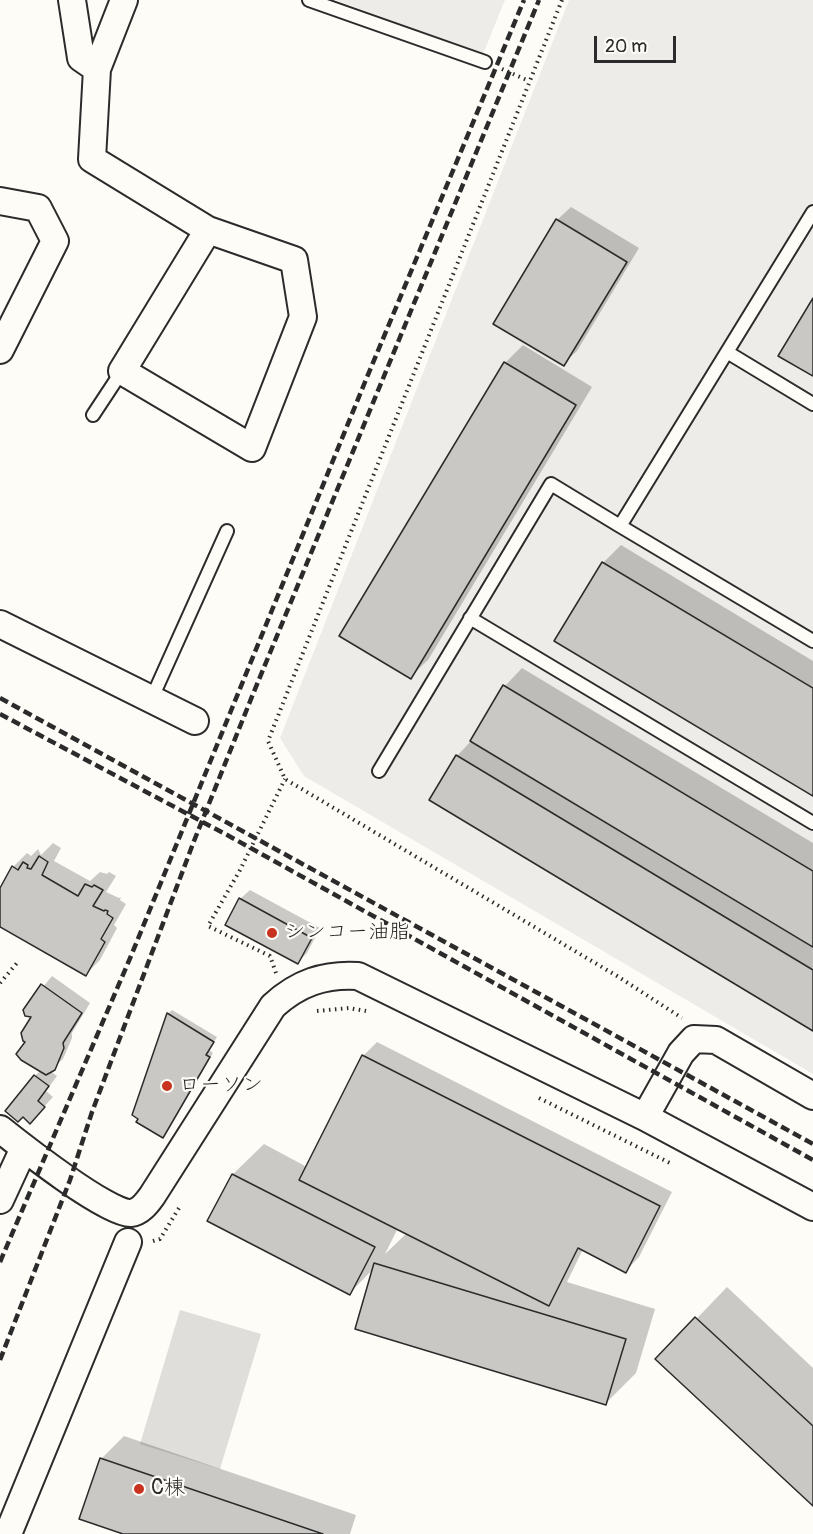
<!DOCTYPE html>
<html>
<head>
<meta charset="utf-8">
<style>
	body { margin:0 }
	#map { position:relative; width:813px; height:1534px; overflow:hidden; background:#fdfcf7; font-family:Pangolin,sans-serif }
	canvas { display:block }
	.scale { position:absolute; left:594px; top:36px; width:82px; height:27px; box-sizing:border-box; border:3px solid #2b2b2b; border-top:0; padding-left:8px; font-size:18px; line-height:21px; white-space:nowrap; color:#2b2b2b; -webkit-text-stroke:4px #fdfcf7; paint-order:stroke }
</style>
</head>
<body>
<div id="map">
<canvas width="813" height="1534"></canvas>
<div class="scale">20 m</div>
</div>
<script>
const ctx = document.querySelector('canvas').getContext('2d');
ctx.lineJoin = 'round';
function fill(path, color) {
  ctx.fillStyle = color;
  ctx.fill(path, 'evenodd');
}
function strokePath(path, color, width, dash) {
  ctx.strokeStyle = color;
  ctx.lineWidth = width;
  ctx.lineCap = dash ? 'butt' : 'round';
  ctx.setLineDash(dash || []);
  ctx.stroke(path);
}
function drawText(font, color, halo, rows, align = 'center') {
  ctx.font = font + ' Pangolin,"Klee One",sans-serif';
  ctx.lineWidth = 4.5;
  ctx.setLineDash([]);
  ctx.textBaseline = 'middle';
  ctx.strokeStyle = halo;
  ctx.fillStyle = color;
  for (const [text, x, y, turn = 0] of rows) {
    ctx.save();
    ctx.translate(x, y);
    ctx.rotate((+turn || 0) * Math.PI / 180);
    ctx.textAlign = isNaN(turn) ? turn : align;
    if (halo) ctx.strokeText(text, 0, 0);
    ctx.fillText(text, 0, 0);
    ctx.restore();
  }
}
fill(new Path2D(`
	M336 0H505L483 54Z
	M569 0H813V1074L304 776 280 738Z`), '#edece8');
fill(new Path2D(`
	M180 1310 261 1334 220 1469 140 1444Z`), '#dfdeda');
fill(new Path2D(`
	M571 207 639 248 577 351 563 364 557 220Z
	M523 345 592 387 428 660 410 677 341 636 505 363Z
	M621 545 813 661V794L556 640 603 563Z
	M522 668 813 843V1029L457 756 471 741 505 686Z
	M53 843 61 848 54 861 90 881 100 872 107 874 109 872 116 876 106 892 119 898 121 897 120 900 126 904 114 925 117 928 100 960 86 974 0 925V891L13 867 27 853 31 856 38 849 41 855Z
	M250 890 320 928 307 953 298 962 240 899Z
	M52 976 90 1003 72 1033V1038L63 1059 50 1071 57 1076 46 1091 53 1097 30 1122 35 1076 41 1070 27 1041 34 1016 24 1010Z
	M172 1010 217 1037 209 1050 213 1053 167 1132 168 1014Z
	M377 1042 672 1192 639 1257 626 1271 583 1249 567 1282 655 1309 636 1373 606 1403 374 1268 350 1293 209 1221 233 1174 264 1144 307 1167 363 1056ZM398 1228 407 1233 385 1254Z
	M727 1287 813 1368V1503L658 1359Z
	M124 1436 356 1515 350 1534H128L101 1459Z`), '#0003');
const building = new Path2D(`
	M556 219 627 262 564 366 493 324Z
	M813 298V376L778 356Z
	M504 362 576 405 411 679 339 636Z
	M602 562 813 688V796L554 641Z
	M503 685 813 871V947L470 741Z
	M456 755 813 970V1031L429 800Z
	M39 856 48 862 42 875 78 896 85 884 92 887 94 885 103 890 93 906 104 911 105 910 108 911 107 914 113 918 101 939 105 942 86 976 0 927V888L12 866 18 870 23 862 28 865 27 868 31 869Z
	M239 898 312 938 298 964 225 925Z
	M41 984 82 1013 63 1043 64 1048 55 1070 46 1075 21 1060 16 1054 25 1042 23 1041 21 1033 31 1017 25 1016 23 1010Z
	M167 1013 214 1042 206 1055 210 1057 163 1138 136 1122 138 1119 132 1115Z
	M362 1055 660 1206 626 1273 578 1248 549 1306 299 1180Z
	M34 1075 49 1086 38 1101 45 1107 30 1124 23 1117 18 1122 5 1111Z
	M232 1174 375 1247 350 1295 207 1221Z
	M374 1263 626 1339 606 1405 355 1329Z
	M695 1317 813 1426V1506L655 1359Z
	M100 1458 323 1534H123L79 1519Z`);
fill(building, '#c9c8c4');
strokePath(building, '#2b2b2b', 1.5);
const lane = new Path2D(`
	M309 0 485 62
	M727 352 813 404
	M93 415 122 371
	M620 526 813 641
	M470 618 813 823
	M151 700 227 531
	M379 771 551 484 620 526 813 212`);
const street = new Path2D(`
	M72 0 81 58 97 69
	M124 0 97 69 92 159 208 230 294 260 303 317 252 448 122 371 208 230
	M0 201 38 208 55 241 0 350
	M0 624 195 721
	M645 1117 681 1053 694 1039 716 1040 813 1096
	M0 1129C20 1145 109 1215 131 1213 140 1212 147 1203 152 1196L273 1006C298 983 324 974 358 976L645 1117 813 1207
	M0 1200 24 1148
	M8 1534 128 1242`);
strokePath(lane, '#2b2b2b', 16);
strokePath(street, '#2b2b2b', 30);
strokePath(new Path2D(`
	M562 0 268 741 285 779 617 976 682 1018
	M502 69 529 81
	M276 973 270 956 208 926 240 870 285 779
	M0 983 17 963
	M317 1011 349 1008 366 1011
	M539 1098 672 1164
	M153 1241 160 1239 179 1208`), '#2b2b2b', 4, [1.5, 4.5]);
strokePath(lane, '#fdfcf7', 12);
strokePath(street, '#fdfcf7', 26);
strokePath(new Path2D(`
	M0 698 813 1144
	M0 714 229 836 813 1160
	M0 1262 131 956 365 382 524 0
	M0 1360 70 1180 92 1112 194 841 253 694 539 0`), '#2b2b2b', 4.5, [9, 4.5]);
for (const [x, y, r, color] of [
	[272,933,6,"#c8321e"],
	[167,1086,6,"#c8321e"],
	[139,1489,6,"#c8321e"]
]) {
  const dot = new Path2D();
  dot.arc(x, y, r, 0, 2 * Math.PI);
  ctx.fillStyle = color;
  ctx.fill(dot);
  strokePath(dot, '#fdfcf7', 2);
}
drawText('21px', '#2b2b2b', '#fdfcf7', [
	["シンコー油脂",284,933],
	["ローソン",179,1086],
	["C棟",151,1489]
], 'left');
</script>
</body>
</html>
